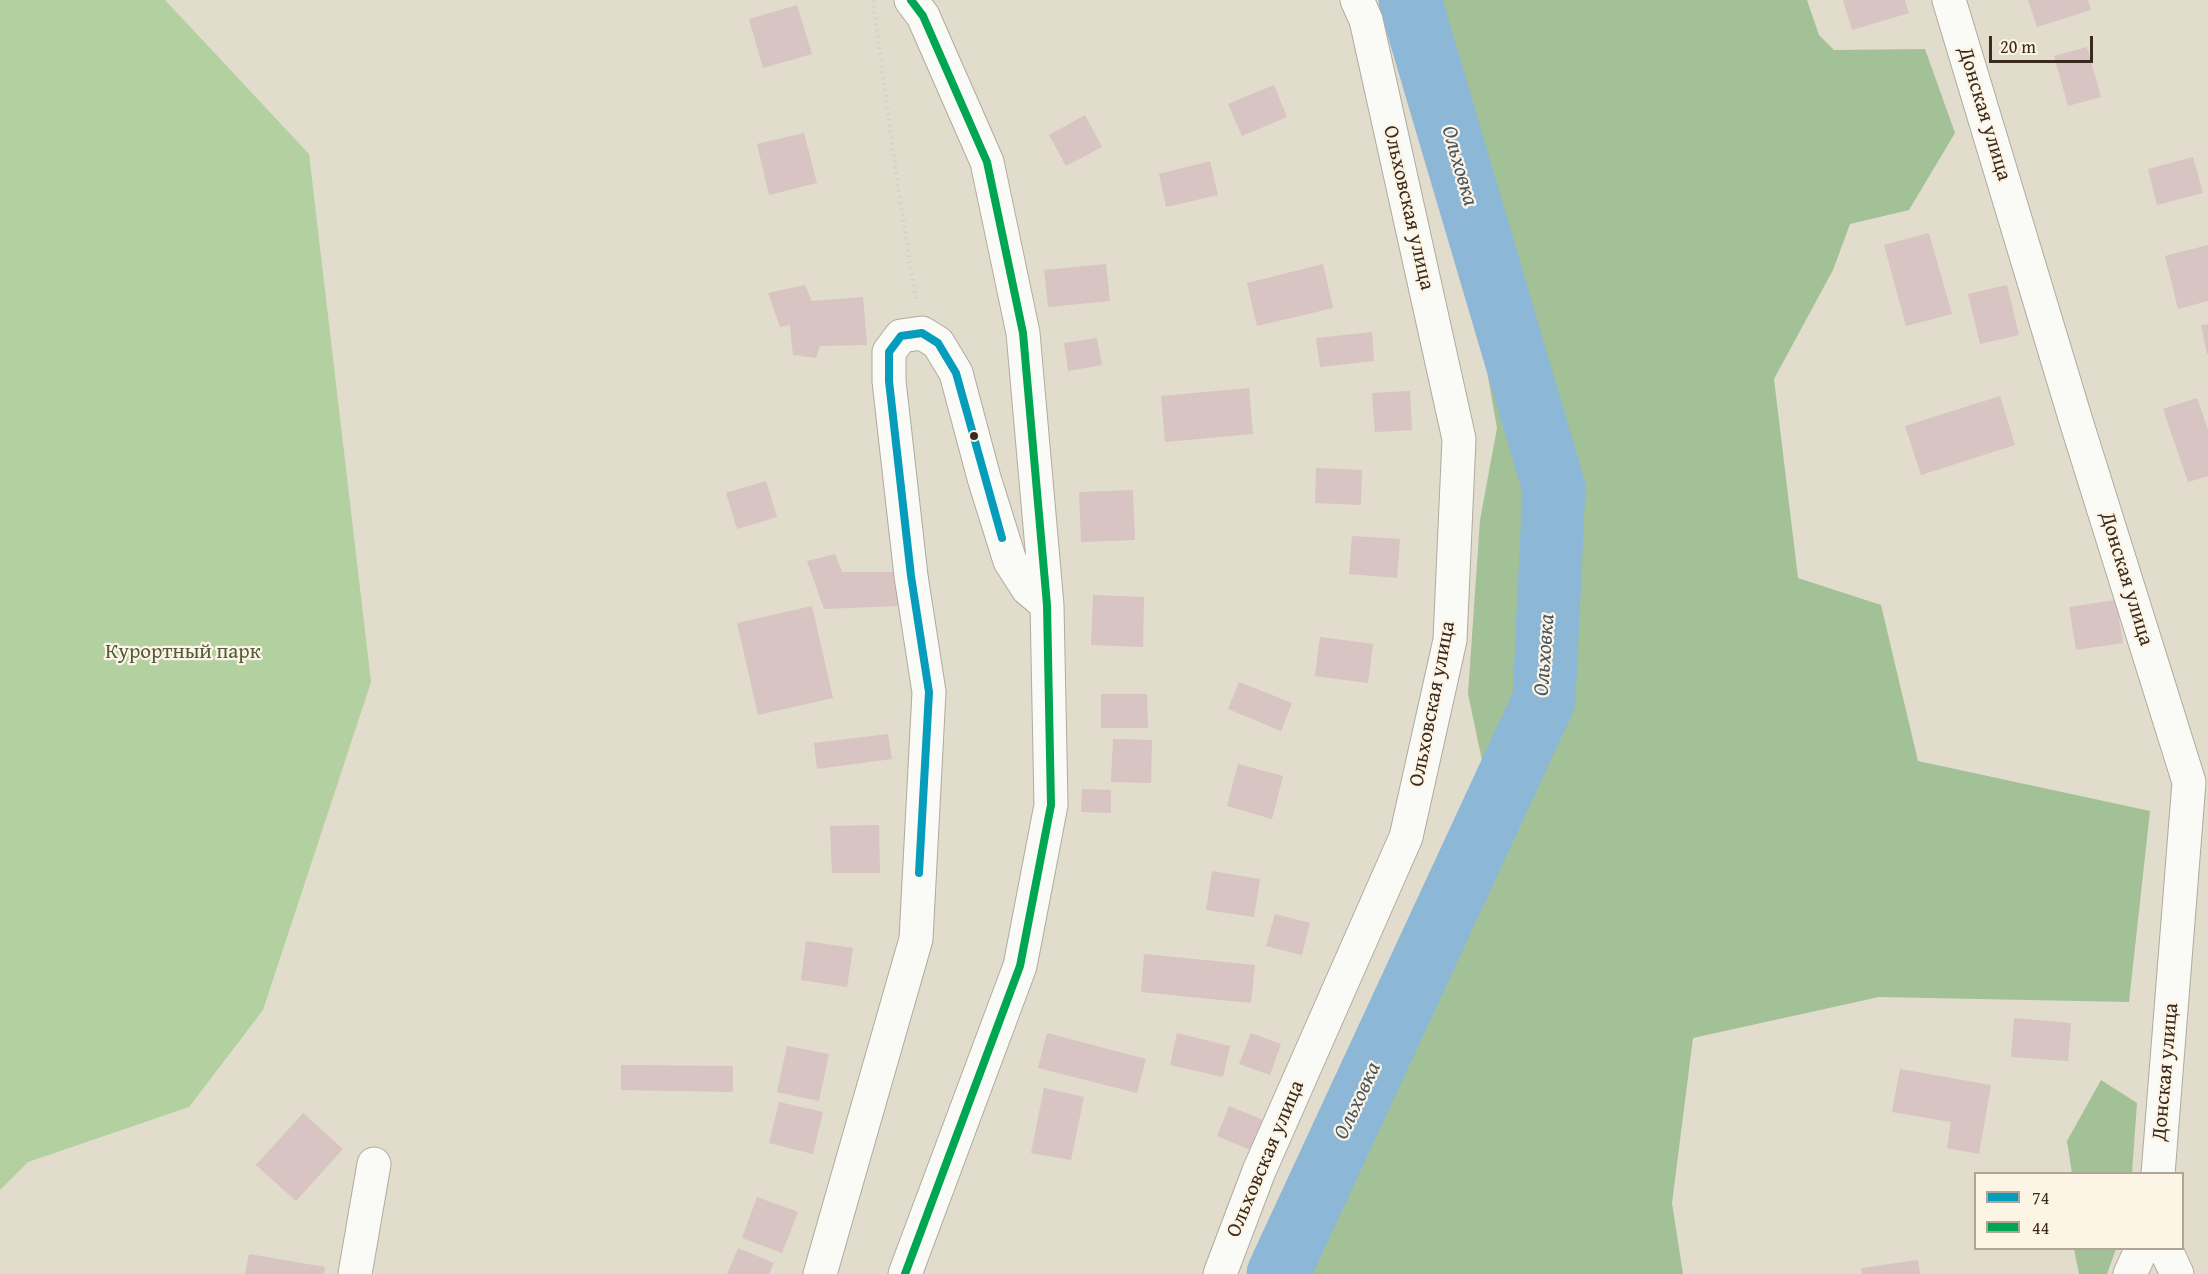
<!DOCTYPE html>
<html>
<head>
<meta charset="utf-8">
<style>
	body { margin:0 }
	#map { position:relative; width:2208px; height:1274px; overflow:hidden; background:#e1dccb; font-family:"Gentium Book Plus",serif }
	canvas { display:block }
	.legend { position:absolute; left:1974px; top:1172px; width:210px; height:78px; box-sizing:border-box; background:#fcf5e5; border:2px solid #afa495; margin:0; padding:8px 10px; list-style:none; font-size:18px; color:#3b2a1e }
	.legend li { display:flex; align-items:center; gap:12px; height:30px }
	.legend b { width:30px; border:2px solid #afa495 }
	.scale { position:absolute; left:1989px; top:36px; width:104px; height:27px; box-sizing:border-box; border:3px solid #3b2a1e; border-top:0; padding-left:8px; font-size:18px; line-height:21px; white-space:nowrap; color:#3b2a1e; -webkit-text-stroke:4px #fcf5e5; paint-order:stroke }
</style>
</head>
<body>
<div id="map">
<canvas width="2208" height="1274"></canvas>
<ul class="legend">
<li><b style="height:8px;background:#069cbc"></b>74</li>
<li><b style="height:8px;background:#00a651"></b>44</li>
</ul>
<div class="scale">20 m</div>
</div>
<script>
const ctx = document.querySelector('canvas').getContext('2d');
ctx.lineJoin = 'round';
function fill(path, color) {
  ctx.fillStyle = color;
  ctx.fill(path, 'evenodd');
}
function strokePath(path, color, width, dash) {
  ctx.strokeStyle = color;
  ctx.lineWidth = width;
  ctx.lineCap = dash ? 'butt' : 'round';
  ctx.setLineDash(dash || []);
  ctx.stroke(path);
}
function drawText(font, color, halo, rows, align = 'center') {
  ctx.font = font + ' "Gentium Book Plus",serif';
  ctx.lineWidth = 4.5;
  ctx.setLineDash([]);
  ctx.textBaseline = 'middle';
  ctx.strokeStyle = halo;
  ctx.fillStyle = color;
  for (const [text, x, y, turn = 0] of rows) {
    ctx.save();
    ctx.translate(x, y);
    ctx.rotate((+turn || 0) * Math.PI / 180);
    ctx.textAlign = isNaN(turn) ? turn : align;
    if (halo) ctx.strokeText(text, 0, 0);
    ctx.fillText(text, 0, 0);
    ctx.restore();
  }
}
fill(new Path2D(`
	M0 0H165L309 154 371 682 263 1010 189 1107 28 1162 0 1190Z`), '#b2d0a0');
fill(new Path2D(`
	M1423 0H1807L1819 35 1834 50 1925 49 1955 133 1909 210 1850 224 1833 270 1774 379 1798 578 1881 605 1918 761 2150 811 2129 1002 1879 997 1693 1038 1672 1203 1683 1274H1256L1334 1085 1420 899 1487 784 1468 694 1480 520 1497 428 1477 315 1504 271Z
	M2101 1080 2137 1103 2132 1173H2072L2067 1141Z
	M2074 1249V1248L2116 1249 2107 1274H2079Z`), '#a3c197');
strokePath(new Path2D(`
	M1278 1274 1544 700 1554 488 1410 0`), '#8db7d6', 63);
fill(new Path2D(`
	M1843 0H1905L1909 13 1852 30Z
	M2028 0H2088L2091 10 2037 27Z
	M797 5 812 54 763 68 749 19Z
	M2087 47 2101 97 2068 106 2054 56Z
	M1274 85 1287 117 1242 136 1228 104Z
	M1085 115 1102 147 1066 166 1049 135Z
	M804 133 817 183 769 195 757 144Z
	M2193 157 2203 193 2157 205 2148 169Z
	M1210 161 1218 195 1166 207 1159 174Z
	M1929 233 1952 314 1906 326 1884 245Z
	M2208 245V301L2178 309 2165 256Z
	M1106 264 1110 301 1048 307 1044 270Z
	M1323 264 1333 308 1257 326 1247 283Z
	M805 285 812 301 863 297 867 345 820 346 816 358 793 355 790 325 780 327 768 293Z
	M2007 285 2019 335 1980 344 1968 294Z
	M2208 324V354H2207L2201 325Z
	M1372 332 1374 361 1320 367 1316 338Z
	M1097 338 1102 365 1068 371 1064 343Z
	M1249 388 1253 434 1165 442 1161 396Z
	M1410 391 1412 430 1375 432 1372 393Z
	M2000 396 2015 445 1921 475 1905 426Z
	M2197 398 2208 430V476L2188 482 2163 409Z
	M1316 468 1362 470 1361 505 1315 503Z
	M766 481 777 517 737 529 726 493Z
	M1133 490 1135 540 1081 542 1079 492Z
	M1352 536 1400 539 1397 578 1349 574Z
	M835 554 842 572H900L899 606 824 609 807 561Z
	M1093 595 1144 597 1143 647 1091 645Z
	M2116 600 2123 643 2076 650 2069 607Z
	M812 606 833 698 758 715 737 623Z
	M1320 637 1373 644 1368 683 1315 676Z
	M1239 682 1292 703 1281 731 1228 709Z
	M1101 694H1147L1148 728H1101Z
	M888 734 892 759 817 769 814 743Z
	M1113 739 1152 740 1151 783 1111 782Z
	M1238 764 1283 776 1272 819 1227 806Z
	M1082 789 1111 790V813L1081 812Z
	M879 825 880 873H832L830 826Z
	M1212 871 1260 879 1254 917 1206 910Z
	M1275 914 1310 923 1302 955 1266 946Z
	M806 941 853 948 847 987 801 980Z
	M1144 954 1255 965 1251 1003 1141 992Z
	M2014 1018 2071 1023 2068 1061 2011 1057Z
	M1047 1033 1146 1059 1137 1093 1038 1068Z
	M1177 1033 1230 1046 1223 1077 1170 1065Z
	M1251 1033 1281 1044 1270 1075 1239 1064Z
	M787 1046 829 1054 819 1101 777 1092Z
	M621 1065 733 1066V1092L621 1090Z
	M1900 1069 1991 1085 1979 1154 1947 1148 1951 1122 1892 1112Z
	M1044 1088 1084 1097 1071 1160 1031 1153Z
	M779 1102 823 1112 813 1154 769 1143Z
	M1229 1106 1263 1120 1250 1150 1217 1136Z
	M303 1113 343 1149 296 1201 256 1165Z
	M757 1197 798 1212 782 1253 742 1238Z
	M738 1248 774 1263 769 1274H727Z
	M249 1254 325 1267 324 1274H245Z
	M1918 1260 1920 1274H1862L1861 1268Z`), '#d7c4c3');
const street = new Path2D(`
	M1949 0 2076 421 2189 782 2158 1174
	M2165 1248 2177 1274
	M355 1274 374 1164
	M820 1274 916 939 929 692 911 576 889 381V352L901 336 922 333 938 343 956 373 984 478 1010 561 1028 589 1047 605
	M905 1274 1020 966 1051 805 1047 605 1023 333 987 162 923 16 911 0
	M1220 1274 1259 1171 1406 837 1450 640 1459 439 1366 20 1357 0
	M2130 1274 2142 1248`);
strokePath(street, '#b0ab9f', 35);
strokePath(new Path2D(`
	M873 0 896 174 916 300`), '#d2d0cb', 4, [1.5, 4.5]);
strokePath(street, '#fafaf7', 33);
strokePath(new Path2D(`
	M919 873 929 692 911 576 889 381V352L901 336 922 333 938 343 956 373 1002 538`), '#069cbc', 8);
strokePath(new Path2D(`
	M905 1274 1020 966 1051 805 1047 605 1023 333 987 162 923 16 911 0`), '#00a651', 8);
for (const [x, y, r, color] of [
	[974,436,5,"#3b2a1e"]
]) {
  const dot = new Path2D();
  dot.arc(x, y, r, 0, 2 * Math.PI);
  ctx.fillStyle = color;
  ctx.fill(dot);
  strokePath(dot, '#fcf5e5', 2);
}
drawText('21px', '#3b2a1e', '#fcf5e5', [
	["Донская улица",1984,114,73],
	["Ольховская улица",1408,208,77],
	["Донская улица",2126,579,73],
	["Ольховская улица",1433,704,-79],
	["Донская улица",2166,1072,-85],
	["Ольховская улица",1266,1159,-67]
]);
drawText('21px', '#53593a', '#fcf5e5', [
	["Курортный парк",183,653]
]);
drawText('italic 22px', '#4b5660', '#fcf5e5', [
	["Ольховка",1459,166,74],
	["Ольховка",1545,655,-86],
	["Ольховка",1358,1101,-65]
]);
</script>
</body>
</html>
